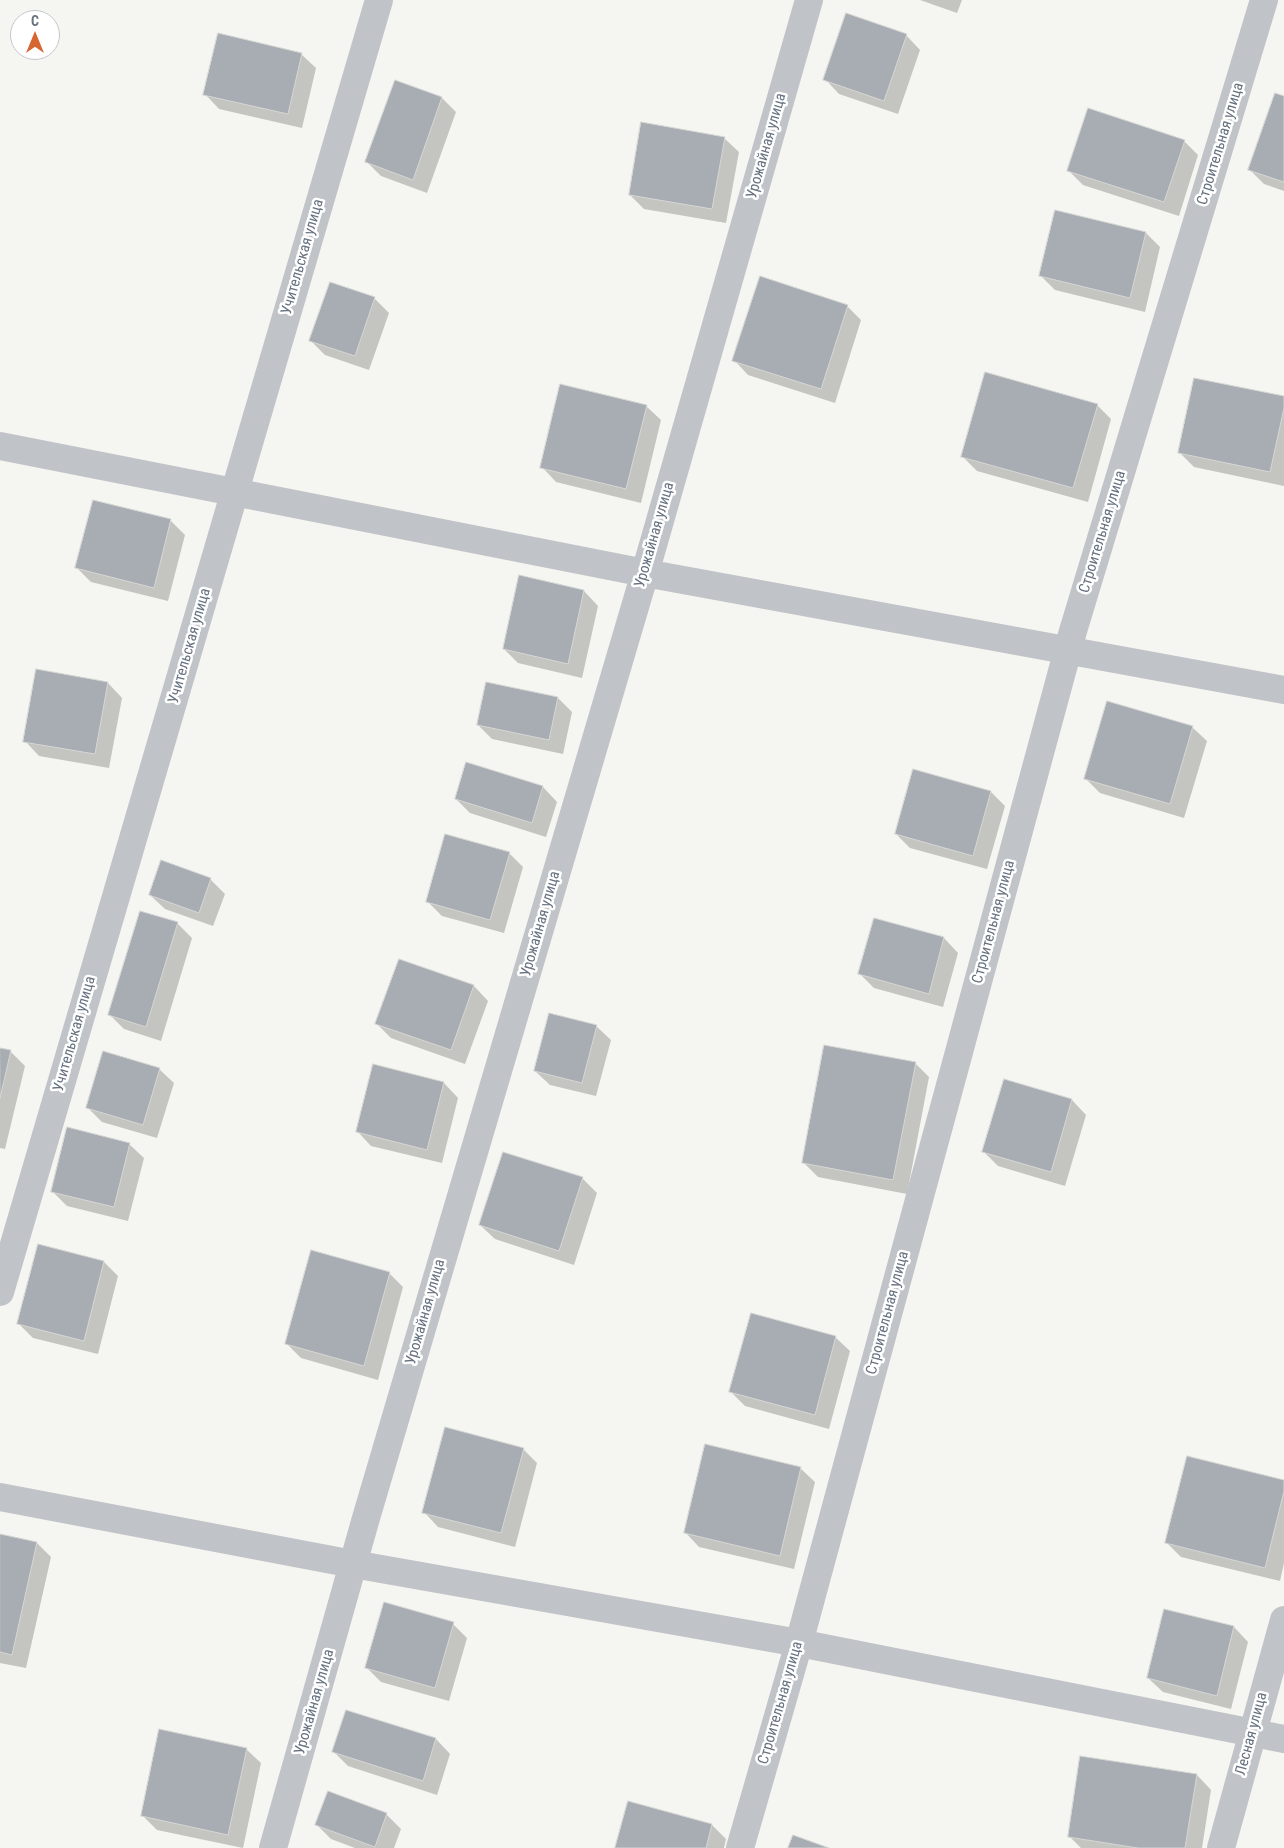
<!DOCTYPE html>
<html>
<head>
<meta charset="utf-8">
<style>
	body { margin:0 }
	#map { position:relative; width:1284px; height:1848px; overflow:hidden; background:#f5f5f1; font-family:"Roboto Condensed",sans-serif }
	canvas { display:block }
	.north { position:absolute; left:10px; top:10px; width:50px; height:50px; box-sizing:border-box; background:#fff; border:1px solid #c2c7cc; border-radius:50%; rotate:0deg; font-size:14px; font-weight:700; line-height:20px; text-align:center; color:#667280 }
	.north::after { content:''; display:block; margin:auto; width:18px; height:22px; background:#d76530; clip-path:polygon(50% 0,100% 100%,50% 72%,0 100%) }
</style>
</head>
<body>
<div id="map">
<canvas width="1284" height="1848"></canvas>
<div class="north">С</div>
</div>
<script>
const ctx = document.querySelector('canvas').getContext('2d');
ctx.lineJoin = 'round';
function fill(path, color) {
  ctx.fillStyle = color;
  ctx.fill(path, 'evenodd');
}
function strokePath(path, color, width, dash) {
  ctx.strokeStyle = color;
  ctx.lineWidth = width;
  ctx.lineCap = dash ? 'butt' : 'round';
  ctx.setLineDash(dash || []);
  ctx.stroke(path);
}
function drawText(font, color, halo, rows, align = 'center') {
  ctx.font = font + ' "Roboto Condensed",sans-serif';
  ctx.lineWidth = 5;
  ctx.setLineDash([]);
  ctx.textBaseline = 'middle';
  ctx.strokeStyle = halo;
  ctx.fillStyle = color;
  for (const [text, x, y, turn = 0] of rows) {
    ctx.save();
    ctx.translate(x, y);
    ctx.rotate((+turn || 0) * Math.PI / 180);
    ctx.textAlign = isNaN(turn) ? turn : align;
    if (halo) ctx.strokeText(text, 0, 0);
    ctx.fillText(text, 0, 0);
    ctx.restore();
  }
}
fill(new Path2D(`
	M920 0H962L957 13Z
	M906 35 920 50 898 114 839 94 825 79Z
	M301 54 316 68 302 128 219 109 205 94Z
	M396 81 442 98 456 112 427 193 381 176 367 162Z
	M1284 97V191L1264 184 1250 170Z
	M724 138 739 152 726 223 644 209 630 195Z
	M1184 141 1198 155 1179 216 1083 185 1069 171Z
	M1146 233 1160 247 1145 312 1055 290 1041 276Z
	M374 298 389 313 369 370 325 355 311 341Z
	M847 306 861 320 835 403 748 375 734 360Z
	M1284 397V486L1194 467 1180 453Z
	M1097 405 1111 419 1088 502 977 471 962 456Z
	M646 406 661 420 641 503 556 482 542 467Z
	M170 520 185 535 168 601 91 582 77 568Z
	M520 577 584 591 598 606 582 678 518 663 504 649Z
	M108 683 122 698 109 768 39 756 25 741Z
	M487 683 558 698 572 712 563 754 492 739 478 725Z
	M1192 727 1207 741 1184 818 1100 793 1086 779Z
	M467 764 543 787 557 802 546 837 470 813 456 799Z
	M991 792 1005 806 987 869 910 848 896 834Z
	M509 853 523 867 504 933 442 916 427 901Z
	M162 862 211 880 225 894 213 926 165 909 150 895Z
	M141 912 178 924 192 938 161 1041 124 1029 110 1015Z
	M875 919 944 938 958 953 943 1007 874 988 860 974Z
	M399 960 474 986 488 1001 465 1064 391 1038 377 1024Z
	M596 1026 611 1040 596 1096 550 1085 535 1071Z
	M0 1049 11 1052 25 1066 5 1149 0 1148Z
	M915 1063 929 1077 907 1194 818 1177 803 1162Z
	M374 1066 444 1083 458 1098 442 1163 371 1146 357 1131Z
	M159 1069 174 1083 157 1138 102 1122 87 1107Z
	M1005 1081 1072 1100 1086 1115 1065 1186 998 1166 984 1152Z
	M129 1144 144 1158 128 1221 67 1206 52 1191Z
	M582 1178 597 1193 574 1265 495 1239 480 1225Z
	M104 1262 118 1276 98 1354 33 1338 19 1324Z
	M389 1273 403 1287 378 1380 301 1358 287 1344Z
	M835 1337 850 1351 829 1429 745 1406 731 1392Z
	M523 1449 537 1463 515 1547 438 1527 424 1512Z
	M800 1468 815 1482 794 1569 699 1547 685 1532Z
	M1284 1481V1563L1280 1581 1181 1557 1167 1543Z
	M0 1535 37 1543 51 1557 26 1668 0 1663Z
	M1165 1610 1234 1627 1248 1642 1231 1709 1163 1692 1148 1678Z
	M453 1624 467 1638 449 1701 381 1682 366 1667Z
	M436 1739 450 1754 437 1795 348 1766 334 1752Z
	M246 1749 261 1763 243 1848 157 1830 142 1815Z
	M1197 1775 1211 1790 1202 1848H1081L1069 1836Z
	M328 1793 387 1815 401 1829 394 1848H355L331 1839 316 1824Z
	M712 1825 726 1839 724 1848H617Z`), '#0003');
const building = new Path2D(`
	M846 13 907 34 884 101 823 80Z
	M218 33 302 53 288 114 203 95Z
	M395 80 442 97 413 180 365 162Z
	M1275 93 1284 96V182L1248 170Z
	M1088 108 1185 140 1164 202 1067 171Z
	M641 122 725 137 712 209 629 195Z
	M1055 210 1146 232 1130 298 1039 276Z
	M760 276 848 305 821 389 732 361Z
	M330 282 375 297 355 356 309 341Z
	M985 372 1098 404 1073 488 961 457Z
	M1194 378 1284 396V408L1270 472 1178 453Z
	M560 384 647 405 626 489 540 468Z
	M93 500 171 519 154 588 75 568Z
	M519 575 584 590 568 664 503 649Z
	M36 669 108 682 95 754 23 742Z
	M486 682 558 697 549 740 477 725Z
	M1107 701 1193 726 1170 804 1084 779Z
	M466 762 543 786 532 823 455 799Z
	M913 769 991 791 973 856 895 834Z
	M445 834 510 852 490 920 426 902Z
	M161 860 211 878 199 913 149 895Z
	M140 911 178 922 146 1027 108 1015Z
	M874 918 944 937 929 994 858 974Z
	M399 959 474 985 451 1050 375 1024Z
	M549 1013 597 1025 582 1083 534 1071Z
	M824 1045 916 1062 893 1180 802 1163Z
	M0 1048 11 1050 0 1098Z
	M103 1051 160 1068 143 1125 86 1108Z
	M373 1064 444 1082 427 1150 356 1132Z
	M1004 1079 1072 1099 1051 1172 982 1152Z
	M67 1127 130 1143 114 1207 51 1192Z
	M503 1152 583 1177 559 1251 479 1225Z
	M38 1244 104 1261 84 1341 17 1324Z
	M311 1250 390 1272 364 1366 285 1344Z
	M751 1313 836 1336 815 1415 729 1392Z
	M445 1427 524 1448 501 1533 422 1513Z
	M705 1444 801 1467 780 1556 684 1533Z
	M1187 1456 1284 1480V1491L1265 1568 1165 1543Z
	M0 1534 37 1542 12 1655 0 1652Z
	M384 1602 454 1622 435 1688 365 1668Z
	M1164 1609 1234 1626 1217 1696 1147 1678Z
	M346 1710 436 1738 423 1781 332 1752Z
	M159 1729 247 1748 228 1835 141 1816Z
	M1080 1756 1197 1774 1185 1848H1138L1068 1837Z
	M328 1791 387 1813 375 1847 315 1825Z
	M628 1801 712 1824 706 1848H615Z
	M793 1835 829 1848H788Z`);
fill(building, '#a7adb3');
strokePath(building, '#d6d6d4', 1);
strokePath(new Path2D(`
	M0 446 645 573 1284 690
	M0 1292 379 0
	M0 1497 353 1564 799 1643 1284 1739
	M273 1848 366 1518 645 573 809 0
	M740 1848 799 1643 1073 631 1264 0
	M1221 1848 1284 1620`), '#c0c3c7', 28);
drawText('15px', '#667280', '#fff', [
	["Строительная улица",1221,144,-73],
	["Урожайная улица",767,146,-74],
	["Учительская улица",303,257,-74],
	["Строительная улица",1103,532,-73],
	["Урожайная улица",655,535,-74],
	["Учительская улица",190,646,-74],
	["Строительная улица",994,922,-75],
	["Урожайная улица",541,924,-74],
	["Учительская улица",75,1034,-74],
	["Урожайная улица",426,1312,-74],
	["Строительная улица",888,1313,-75],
	["Урожайная улица",315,1702,-74],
	["Строительная улица",781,1703,-74],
	["Лесная улица",1252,1734,-75]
]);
</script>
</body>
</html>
